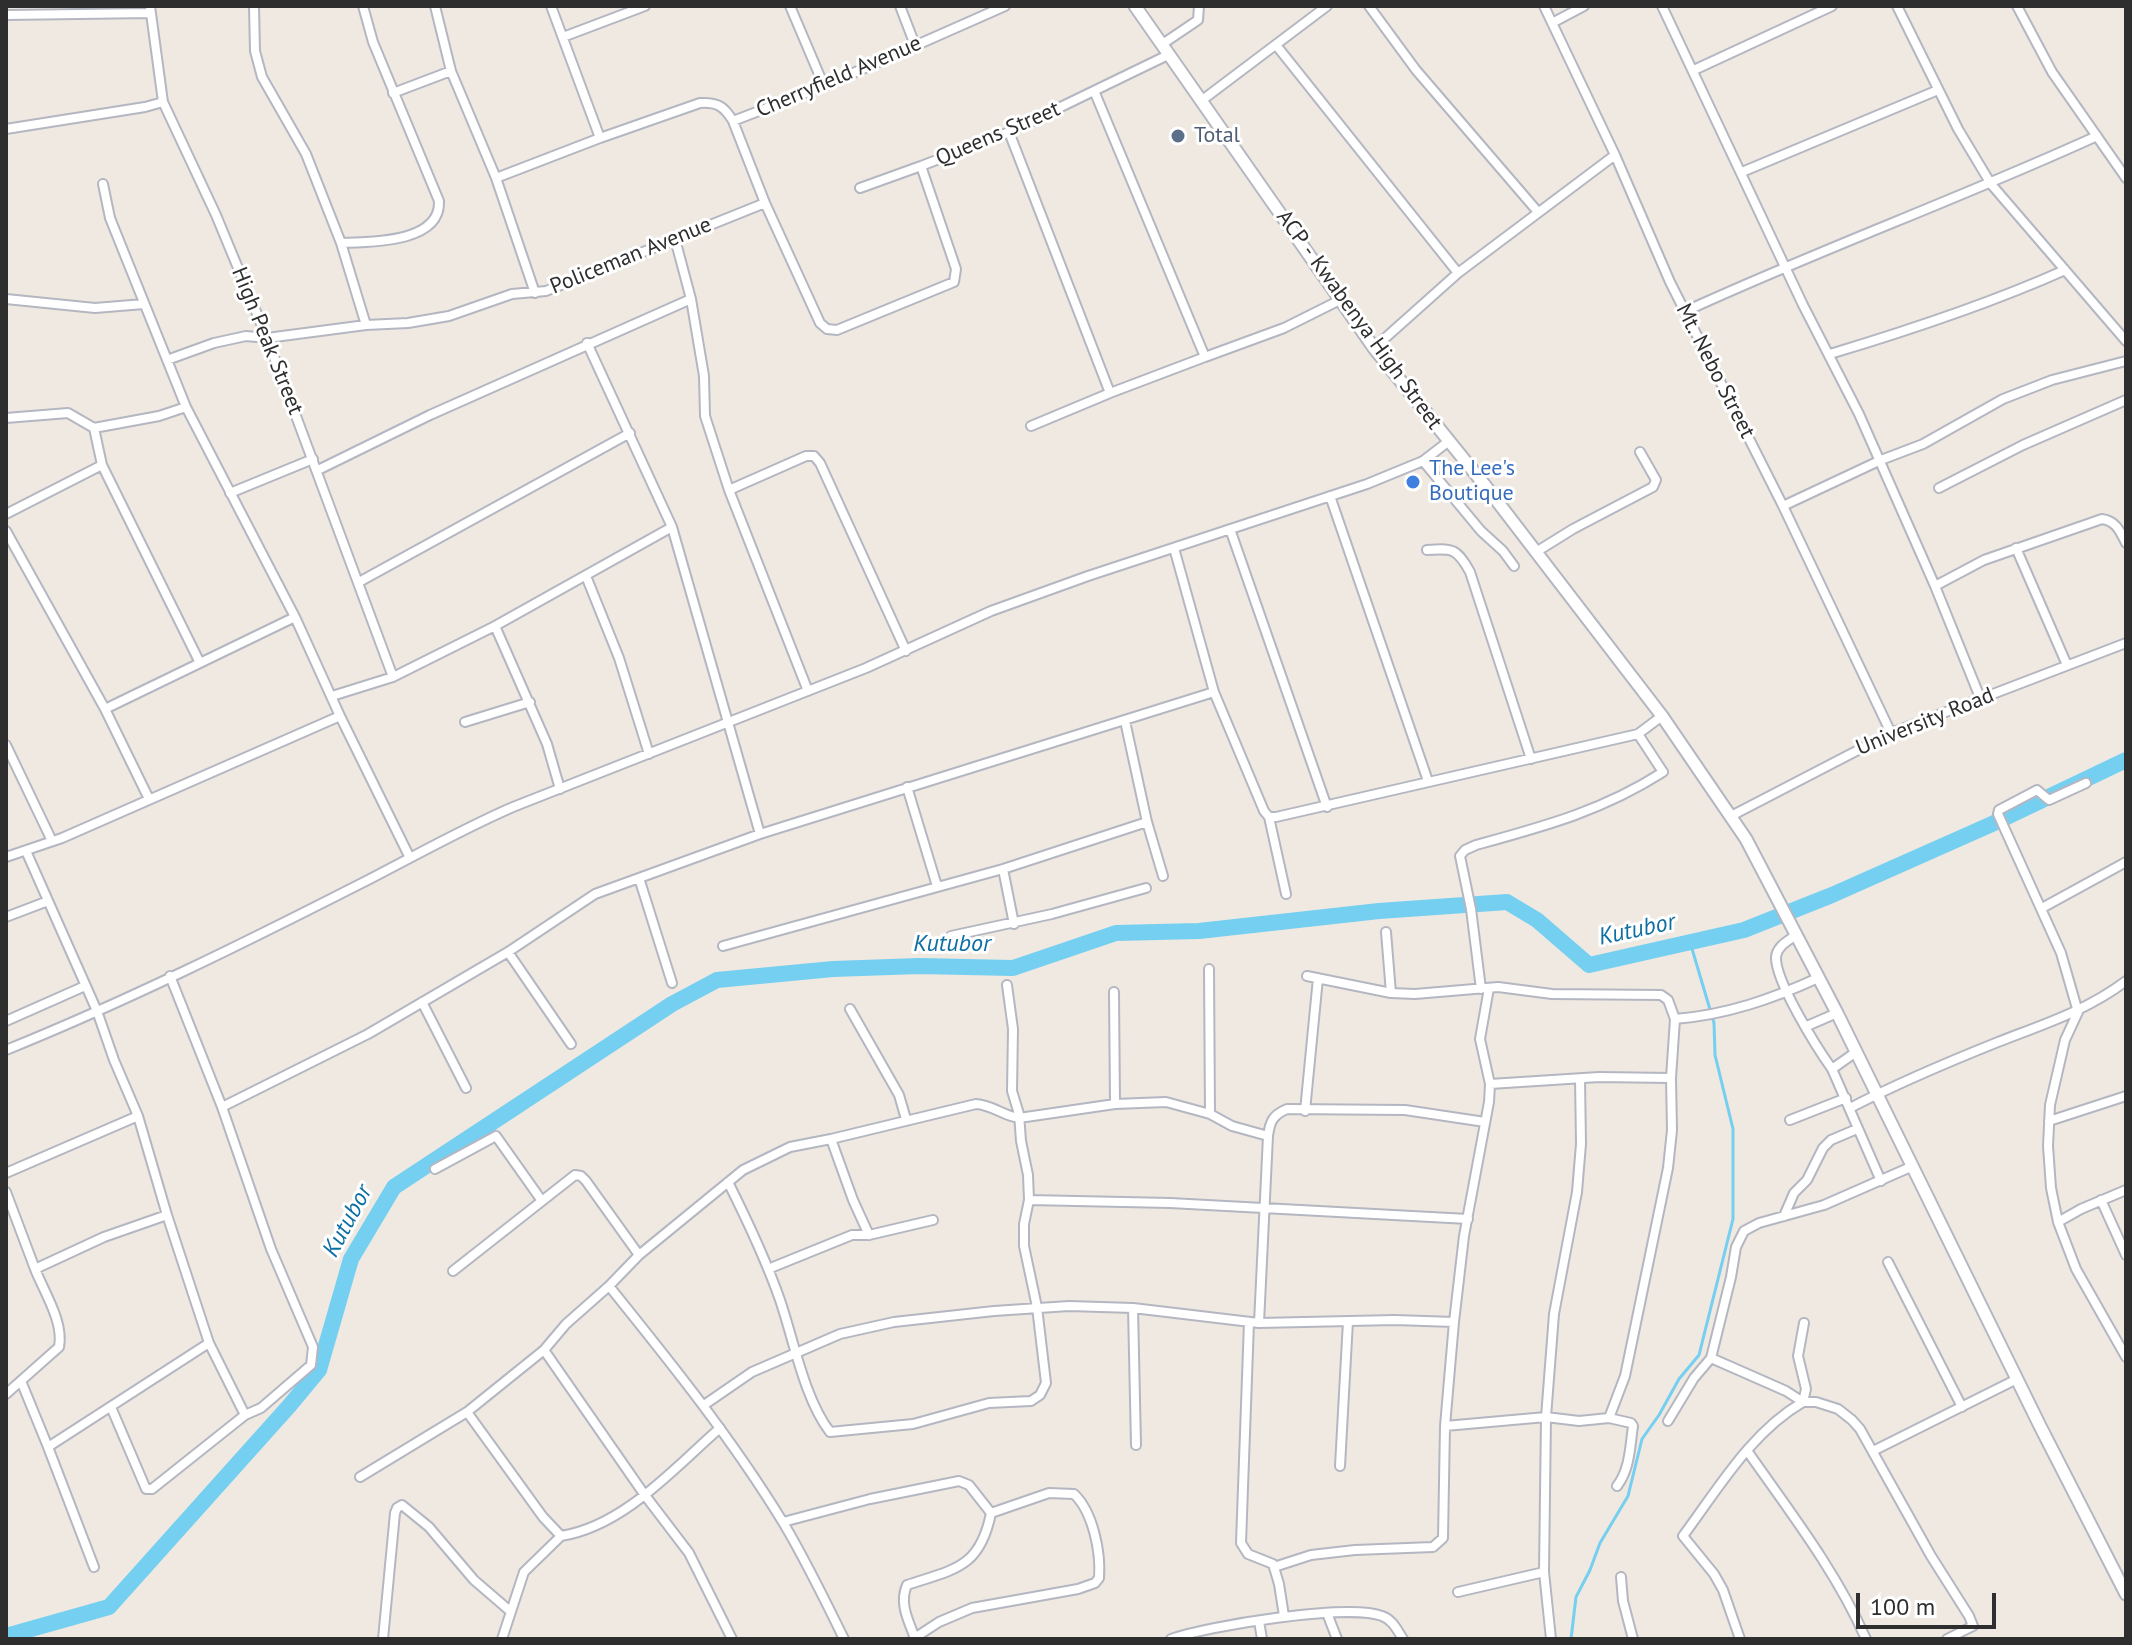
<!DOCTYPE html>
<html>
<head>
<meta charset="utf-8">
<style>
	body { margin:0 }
	#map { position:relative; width:2132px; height:1645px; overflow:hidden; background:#efe9e1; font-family:"PT Sans",sans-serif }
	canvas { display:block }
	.frame { position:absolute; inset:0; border:8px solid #2e2e2e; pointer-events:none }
	.scale { position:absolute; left:1856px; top:1593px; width:140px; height:36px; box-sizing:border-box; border:4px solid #2e2e2e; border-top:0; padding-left:10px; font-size:24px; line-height:28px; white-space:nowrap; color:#2e2e2e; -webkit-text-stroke:6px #fff; paint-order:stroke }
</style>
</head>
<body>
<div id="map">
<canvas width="2132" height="1645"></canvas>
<div class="frame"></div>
<div class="scale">100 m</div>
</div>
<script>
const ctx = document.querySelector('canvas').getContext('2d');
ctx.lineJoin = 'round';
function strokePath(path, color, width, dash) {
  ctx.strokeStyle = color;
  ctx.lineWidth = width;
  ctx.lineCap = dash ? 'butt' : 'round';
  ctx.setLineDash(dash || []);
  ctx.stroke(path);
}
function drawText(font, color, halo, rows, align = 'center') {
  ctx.font = font + ' "PT Sans",sans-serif';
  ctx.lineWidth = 6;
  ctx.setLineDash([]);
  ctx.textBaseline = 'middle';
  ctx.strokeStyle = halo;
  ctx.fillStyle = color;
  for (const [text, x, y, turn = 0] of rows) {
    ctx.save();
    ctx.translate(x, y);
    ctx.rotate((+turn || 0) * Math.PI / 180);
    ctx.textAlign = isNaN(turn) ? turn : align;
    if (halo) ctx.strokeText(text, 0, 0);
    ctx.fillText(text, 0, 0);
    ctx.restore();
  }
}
strokePath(new Path2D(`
	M1571 1639 1576 1597 1590 1570 1600 1543 1628 1496 1642 1439 1659 1415 1679 1379 1699 1355 1733 1219V1129L1715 1055 1714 1023 1690 942`), '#75cff0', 3);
strokePath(new Path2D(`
	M6 1636 109 1607 290 1405 319 1370 351 1259 394 1187 672 1004 717 980 833 969 919 966 1013 968 1116 933 1199 931 1379 911 1507 902 1537 920 1589 965 1744 930 1832 895 1992 824 2126 760`), '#75cff0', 16);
const street = new Path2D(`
	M150 6 163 102 216 215 267 338 393 677
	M254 6 255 51 262 77 306 154 341 243C371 242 441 243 439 201L373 42 363 6
	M435 6 451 71 496 178 535 293
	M551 6 600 138
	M790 6 824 86
	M900 6 915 45
	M1369 6 1416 70 1538 212
	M1544 6 1615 155 1670 282 1783 506 1891 733
	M1662 6 1803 305 1859 414 1935 586 1981 700
	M1897 6 1958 129 1991 184 2126 341
	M2017 6 2052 72 2126 178
	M6 15 151 13
	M1552 23 1584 6
	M563 37 645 6
	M1161 45 1198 20 1199 6
	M1276 45 1458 273
	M1694 70 1832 6
	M393 93 451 71
	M1201 101 1327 6
	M733 121 765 203 820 323 827 329 837 330 954 282 956 269 921 166 1009 132 1168 55
	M6 129 145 107 163 102
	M1009 132 1110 393 1205 357 1095 93
	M1742 172 1938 90
	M496 178 600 138 700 103C717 102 724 106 733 121L824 86 1005 6
	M103 184 110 218 186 407 295 617 340 716 409 856
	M860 188 921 166
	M675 239 691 299 704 376 705 416 729 490 808 691
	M341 243 366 325
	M6 299 95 308 144 304
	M1686 311C1821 249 1961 198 2097 136
	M587 343 672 527 760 834
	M1374 348 1458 273 1615 155
	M1830 354C1910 330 1989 304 2065 270
	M1205 357 1284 328 1340 300
	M167 360 214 343 246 336 267 338 366 325 408 323 449 316 512 294 546 291 765 203
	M6 418 68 413 94 428 159 416 186 407
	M1031 426 1110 393
	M94 428 102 465 200 663
	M1423 461 1481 531 1503 551 1514 566
	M318 470 430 415 691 299
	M1939 488 2023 445 2126 400
	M729 490 806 456H814L820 463 906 651
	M230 493 313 459
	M1330 496 1428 781
	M1783 506 1881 460 1923 444 2003 399 2052 380 2126 361
	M6 514 102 465
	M1230 529 1327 807
	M6 531 105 709 149 799
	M1174 548 1214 692 1264 811 1269 817 1286 894
	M2016 548 2067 665
	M1427 550C1452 548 1457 548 1470 572L1531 759
	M1536 552 1573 529 1653 487 1656 480 1640 452
	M586 576 619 658 649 754
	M359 582 630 433
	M1935 586 1984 560 2102 519C2116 521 2120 531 2126 543
	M495 626 547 744 560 789
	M332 696 393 677 495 626 672 527
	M105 709 295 617
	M1125 721 1147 822 1163 876
	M465 722 530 702
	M6 745 52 841
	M2086 783 2049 800 2037 790 1999 810 1998 814 2061 953 2078 1012 2065 1040 2050 1105 2048 1146 2051 1188 2058 1222 2076 1269 2126 1357
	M907 787 937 886
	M1731 816 1891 733 2126 643
	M1269 817H1276L1638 734 1662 716
	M26 851 97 1011 114 1060 138 1116 167 1215 209 1343 245 1415 261 1408 311 1365 313 1347 271 1249 222 1107 170 976
	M6 857 62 838 340 716
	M1003 869 1014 924
	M639 878 672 983
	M2042 908 2126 862
	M6 917 48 901
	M1386 932 1391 993
	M1796 935C1788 941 1777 946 1776 957 1775 981 1817 1048 1832 1069L1856 1052
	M951 936 1052 914 1146 888
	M723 946 1003 869 1147 822
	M508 952 571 1044
	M1209 969 1210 1114
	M1307 976 1391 993 1415 994 1498 987 1552 994 1661 995 1668 1000 1675 1019 1671 1078 1672 1130 1668 1168 1625 1376 1609 1418
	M1481 989 1471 909 1460 856 1465 850 1476 845C1545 826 1602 811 1663 772L1638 734
	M1114 992 1115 1104
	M422 1002 466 1088
	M850 1009 899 1095 906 1119
	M1675 1019C1726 1015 1772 999 1818 978
	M6 1021 85 986
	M1807 1026 1837 1013
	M6 1050C127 1001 244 943 360 884 411 858 460 830 513 807L866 668 991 611 1088 576 1367 484 1423 461 1449 441
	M1832 1069 1881 1181
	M1490 1084 1599 1077 1671 1078
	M222 1107 368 1034 508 952 595 894 760 834 1214 692
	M1850 1108C1898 1083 1948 1062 1998 1042 2044 1024 2086 1011 2126 981
	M1305 1111 1318 978
	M1790 1120 1846 1098
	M2049 1121 2126 1096
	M831 1139 853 1200 869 1235
	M435 1169 496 1136 542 1201
	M6 1173 138 1116
	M728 1182C747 1220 766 1260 780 1300 794 1341 804 1398 830 1432L913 1424 989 1403 1031 1401 1040 1395 1046 1383 1037 1307 1024 1246V1224L1029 1200 1028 1175 1021 1141 1019 1114 1012 1091 1013 1029 1007 985
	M6 1192 35 1269
	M1029 1200 1170 1203 1468 1219
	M2101 1200 2126 1255
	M1784 1216 1794 1193 1807 1180 1823 1148 1831 1140 1857 1129
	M2058 1222 2081 1209 2126 1190
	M1888 1262 1962 1407
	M768 1269 852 1235H869L933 1220
	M453 1271 575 1175 581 1176 586 1181 639 1255
	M609 1286C671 1363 733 1440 784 1524 806 1561 825 1600 844 1639
	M1133 1308 1136 1445
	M1249 1322 1241 1543 1248 1554 1273 1564 1279 1584 1284 1616
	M1259 1323 1268 1136C1270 1121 1273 1115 1287 1109L1405 1110 1485 1122
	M544 1350 644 1494 689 1553 732 1639
	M1711 1358 1786 1391 1803 1402H1816L1838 1409 1852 1420 1860 1429 1931 1556 1969 1616 1973 1626 1947 1639
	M21 1381 48 1447 209 1343
	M6 1394 59 1347C64 1322 44 1292 35 1269L104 1237 167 1215
	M704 1405 752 1372 840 1334 894 1322 994 1311 1069 1306 1133 1308 1259 1323 1395 1320 1454 1322
	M111 1407 146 1489H152L245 1415
	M467 1412 543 1517 561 1536C624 1526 674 1468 720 1428
	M1668 1421 1694 1378 1711 1358 1731 1277 1736 1247 1744 1231 1759 1223 1824 1205 1913 1166
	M1445 1426 1546 1417 1579 1421 1609 1418 1631 1423 1633 1426C1630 1447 1630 1469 1617 1486
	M48 1447 94 1567
	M1873 1451 2017 1379
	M1748 1452C1790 1512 1836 1571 1866 1639
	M1340 1466 1348 1321
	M360 1477 467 1412 544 1350 566 1324 609 1286 639 1255 743 1170 790 1147 831 1139 976 1104C993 1105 1003 1116 1019 1118L1115 1104 1166 1102 1210 1114 1232 1126 1268 1136
	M783 1522 870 1499 959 1481 969 1485 991 1513C980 1568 955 1569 907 1585 899 1603 908 1620 915 1638
	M1274 1567 1311 1555 1355 1550 1433 1547 1443 1538 1445 1426 1454 1322 1464 1236 1489 1102 1490 1084 1480 1039 1489 988
	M1621 1577 1623 1601 1633 1639
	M1458 1592 1544 1572
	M1327 1613 1337 1639
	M1259 1621 1262 1639
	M383 1639 395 1513 397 1508 402 1505 429 1527 474 1580 510 1611
	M502 1639 524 1572 561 1536
	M913 1639 939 1622 972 1608 1078 1589 1095 1583 1099 1578C1101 1552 1093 1512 1074 1494L1049 1493 991 1513
	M1171 1639C1206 1626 1349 1603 1382 1616 1393 1620 1397 1630 1403 1639
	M1551 1639 1544 1572 1546 1417 1554 1314 1577 1192 1581 1144 1580 1079
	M1740 1639 1723 1590 1714 1574 1683 1536C1718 1489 1751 1432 1803 1402L1806 1389 1798 1356 1804 1323`);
const secondary = new Path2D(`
	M1135 6 1374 348 1487 488 1662 716 1746 839 1837 1013 2040 1426 2126 1594`);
strokePath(street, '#b4b7c1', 12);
strokePath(secondary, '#b4b7c1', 15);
strokePath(street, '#fff', 8);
strokePath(secondary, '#fff', 11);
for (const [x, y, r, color] of [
	[1178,136,8,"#5c6f8a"],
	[1413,482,8,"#3f7fe0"]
]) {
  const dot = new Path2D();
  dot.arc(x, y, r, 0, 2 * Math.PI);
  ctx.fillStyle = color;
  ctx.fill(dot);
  strokePath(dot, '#fff', 3);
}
drawText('22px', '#2e2e2e', '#fff', [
	["Cherryfield Avenue",839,77,-23],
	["Queens Street",998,134,-23],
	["Policeman Avenue",631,256,-22],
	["ACP - Kwabenya High Street",1359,320,54],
	["High Peak Street",267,341,68],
	["Mt. Nebo Street",1715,371,63],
	["University Road",1925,722,-22]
]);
drawText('22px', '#4e5e75', '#fff', [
	["Total",1194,136]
], 'left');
drawText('22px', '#366cbe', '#fff', [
	["The Lee's",1429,469],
	["Boutique",1429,494]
], 'left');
drawText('italic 24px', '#0d6fa3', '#fff', [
	["Kutubor",1637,930,-12],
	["Kutubor",952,944],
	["Kutubor",348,1221,-62]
]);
</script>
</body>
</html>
